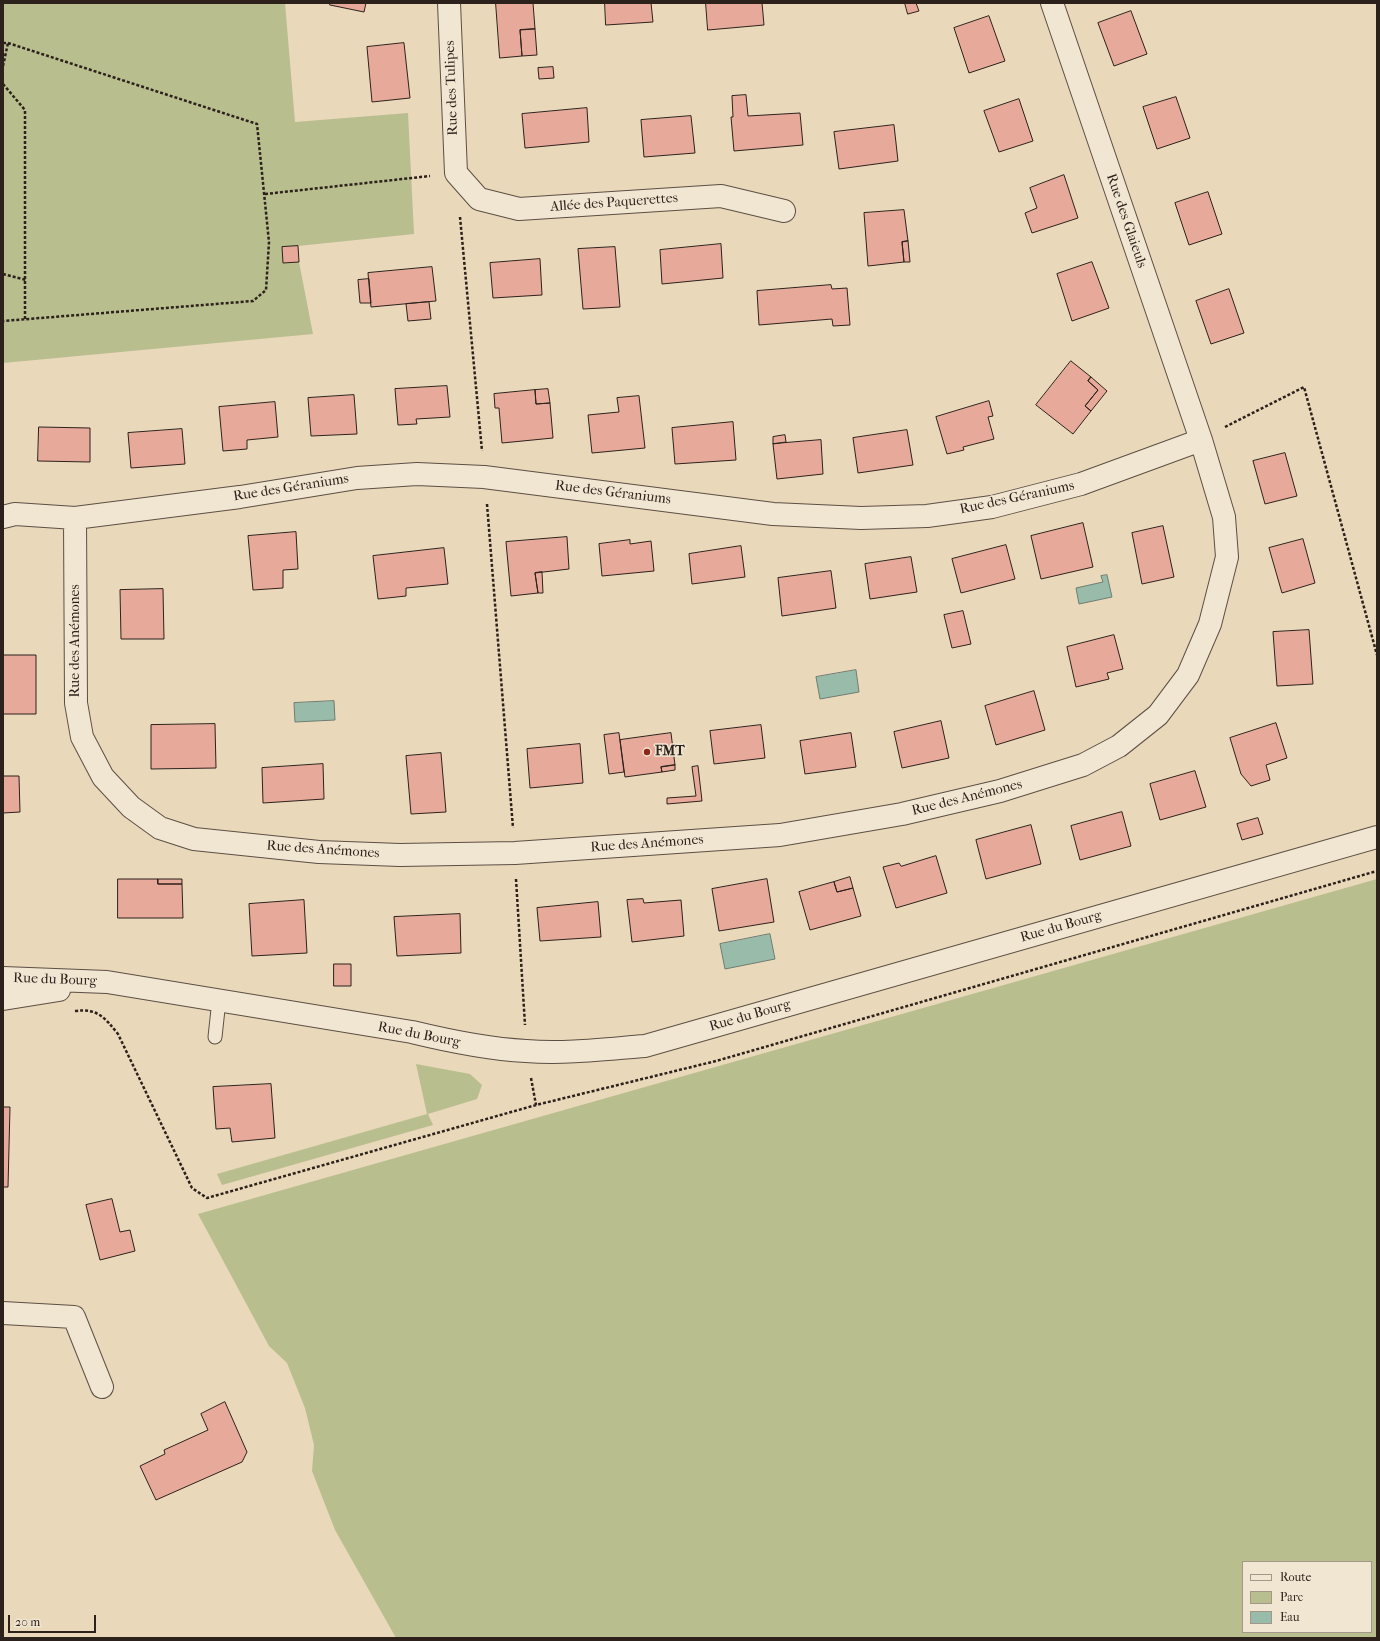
<!DOCTYPE html>
<html>
<head>
<meta charset="utf-8">
<style>
	body { margin:0 }
	#map { position:relative; width:1380px; height:1641px; overflow:hidden; background:#e9d8ba; font-family:"IM FELL French Canon",serif }
	canvas { display:block }
	.frame { position:absolute; inset:0; border:4px solid #2d211c; pointer-events:none }
	.legend { position:absolute; left:1242px; top:1561px; width:130px; height:72px; box-sizing:border-box; background:#f1e6d2; border:1px solid #a39789; margin:0; padding:5px 7px; list-style:none; font-size:12px; color:#2d211c }
	.legend li { display:flex; align-items:center; gap:8px; height:20px }
	.legend b { width:20px; border:1px solid #a39789 }
	.scale { position:absolute; left:8px; top:1615px; width:88px; height:18px; box-sizing:border-box; border:2px solid #2d211c; border-top:0; padding-left:5px; font-size:12px; line-height:14px; white-space:nowrap; color:#2d211c; -webkit-text-stroke:3px #f1e6d2; paint-order:stroke }
</style>
</head>
<body>
<div id="map">
<canvas width="1380" height="1641"></canvas>
<div class="frame"></div>
<ul class="legend">
<li><b style="height:5px;background:#f1e6d2"></b>Route</li>
<li><b style="height:11px;background:#b9be8e"></b>Parc</li>
<li><b style="height:11px;background:#9ba"></b>Eau</li>
</ul>
<div class="scale">20 m</div>
</div>
<script>
const ctx = document.querySelector('canvas').getContext('2d');
ctx.lineJoin = 'round';
function fill(path, color) {
  ctx.fillStyle = color;
  ctx.fill(path, 'evenodd');
}
function strokePath(path, color, width, dash) {
  ctx.strokeStyle = color;
  ctx.lineWidth = width;
  ctx.lineCap = dash ? 'butt' : 'round';
  ctx.setLineDash(dash || []);
  ctx.stroke(path);
}
function drawText(font, color, halo, rows, align = 'center') {
  ctx.font = font + ' "IM FELL French Canon",serif';
  ctx.lineWidth = 3;
  ctx.setLineDash([]);
  ctx.textBaseline = 'middle';
  ctx.strokeStyle = halo;
  ctx.fillStyle = color;
  for (const [text, x, y, turn = 0] of rows) {
    ctx.save();
    ctx.translate(x, y);
    ctx.rotate((+turn || 0) * Math.PI / 180);
    ctx.textAlign = isNaN(turn) ? turn : align;
    if (halo) ctx.strokeText(text, 0, 0);
    ctx.fillText(text, 0, 0);
    ctx.restore();
  }
}
fill(new Path2D(`
	M3 3H285L295 122 408 113 414 234 298 246 299 262 313 334 3 363Z
	M1377 879V1638H396L335 1530 312 1471 314 1445 305 1408 287 1363 269 1346 198 1214ZM1243 1562H1371V1632H1243Z
	M416 1064 470 1074 482 1085 477 1099 428 1114 433 1125 222 1185 217 1174 427 1114Z`), '#b9be8e');
const water = new Path2D(`
	M1107 575 1112 597 1079 604 1076 588 1103 582 1101 576Z
	M856 670 859 692 820 699 816 677Z
	M334 701 335 720 295 722 294 703Z
	M770 934 775 959 725 969 720 944Z`);
fill(water, '#9ba');
strokePath(water, '#6e7d71', 1);
const building = new Path2D(`
	M330 3H366L364 12 330 5Z
	M496 3H533L535 29 520 30 522 56 500 58Z
	M605 3H651L653 22 606 25Z
	M706 3H762L764 25 708 30Z
	M905 3H916L919 11 908 14Z
	M1131 11 1147 54 1114 66 1098 23Z
	M989 16 1005 61 969 73 954 28Z
	M535 29 537 55 522 56 520 30Z
	M404 43 410 98 372 102 367 47Z
	M553 67 554 78 539 79 538 68Z
	M746 95 748 116 800 113 803 145 734 151 731 117H733L732 96Z
	M1176 97 1190 138 1157 149 1143 107Z
	M1019 99 1033 141 999 152 984 111Z
	M587 108 589 142 525 148 522 114Z
	M691 116 695 153 644 157 641 120Z
	M894 125 898 161 839 169 834 132Z
	M1064 175 1078 218 1032 233 1025 213 1037 208 1030 188Z
	M1208 192 1222 234 1189 245 1175 203Z
	M904 210 908 241 902 242 904 262 868 266 864 213Z
	M908 241 910 262H904L902 242Z
	M721 244 723 278 662 284 660 250Z
	M298 246 299 262 283 263 282 247Z
	M615 247 620 307 583 309 578 249Z
	M540 259 542 295 493 298 490 263Z
	M1092 262 1109 308 1072 321 1057 274Z
	M432 267 436 301 371 307 368 273Z
	M369 279 371 303H360L358 280Z
	M831 285 832 289 847 288 850 325 833 326 832 319 759 325 757 291Z
	M1229 289 1244 333 1211 344 1196 301Z
	M429 302 431 319 408 321 406 304Z
	M1071 361 1091 377 1088 381 1098 390 1085 406 1091 411 1073 434 1036 405Z
	M1091 377 1107 391 1091 411 1085 406 1098 390 1088 381Z
	M447 386 450 417 416 419 417 424 398 425 395 389Z
	M548 389 550 403 536 404 535 390Z
	M535 390 536 404 550 403 553 438 502 443 499 408H495L494 394Z
	M354 395 357 434 311 436 308 398Z
	M639 396 645 448 592 453 588 415 619 412 617 398Z
	M989 401 993 416 988 417 994 439 963 447 964 450 947 454 936 417Z
	M275 402 278 437 247 440V449L223 451 219 407Z
	M733 422 736 460 675 464 672 428Z
	M39 427 90 428V462L38 461Z
	M182 429 185 464 131 468 128 433Z
	M907 430 913 465 858 473 853 438Z
	M785 435 786 442 773 444V437Z
	M821 440 823 474 777 479 773 444Z
	M1285 453 1297 496 1265 504 1253 461Z
	M1083 523 1093 567 1041 579 1031 536Z
	M1163 526 1174 577 1142 584 1132 533Z
	M296 532 298 569 283 570V588L253 590 248 536Z
	M567 537 569 569 535 573 538 593 511 596 506 542Z
	M1303 539 1315 583 1282 593 1269 548Z
	M630 540V544L651 541 654 571 602 576 599 544Z
	M1006 545 1015 579 961 593 952 559Z
	M741 546 745 577 692 584 689 554Z
	M444 548 448 584 406 588V596L378 599 373 556Z
	M911 557 917 592 870 599 865 564Z
	M831 571 836 608 782 616 778 578Z
	M542 572 543 593H538L535 573Z
	M163 589 164 639H121L120 590Z
	M963 611 971 644 952 648 944 615Z
	M1309 630 1313 684 1277 686 1273 632Z
	M1114 635 1123 669 1107 673 1109 679 1076 687 1067 647Z
	M3 655H36V714H3Z
	M1034 691 1045 730 996 745 985 706Z
	M941 721 949 758 902 768 894 732Z
	M1276 723 1287 758 1266 765 1270 780 1251 786 1241 774 1230 738Z
	M215 724 216 768 151 769V725Z
	M761 725 765 758 714 764 710 731Z
	M619 733 624 772 609 774 604 735Z
	M671 733 675 765 661 767 662 772 625 777 620 740Z
	M851 733 856 767 805 774 800 741Z
	M580 744 583 783 530 788 527 749Z
	M441 753 446 812 411 814 406 756Z
	M323 764 324 799 263 803 262 768Z
	M675 765V770L662 772 661 767Z
	M698 766 702 801 667 804V798L696 796 692 767Z
	M1195 771 1206 807 1160 820 1150 784Z
	M3 776H19L20 812 3 813Z
	M1122 812 1131 846 1080 860 1071 826Z
	M1258 818 1263 834 1242 840 1237 824Z
	M1031 825 1041 864 986 879 976 840Z
	M936 856 947 893 896 908 883 867 899 863 901 866Z
	M850 877 853 888 837 892 834 882Z
	M118 879H158V884H182L183 918H118Z
	M158 879H182V884H158Z
	M767 879 774 922 719 931 712 889Z
	M834 882 837 892 853 888 861 916 810 930 799 892Z
	M643 899 644 903 681 900 684 936 632 942 627 900Z
	M304 900 307 953 252 956 249 904Z
	M598 902 601 937 540 941 537 908Z
	M460 914 461 953 397 956 394 917Z
	M334 964H351V986H334Z
	M271 1084 275 1138 232 1142 230 1128 216 1129 213 1087Z
	M3 1107H10L8 1187H3Z
	M112 1199 120 1232 130 1230 135 1251 100 1260 86 1205Z
	M225 1402 247 1452 242 1462 156 1500 140 1466 165 1454 164 1450 208 1430 201 1414Z`);
fill(building, '#e7a99a');
strokePath(building, '#2d211c', 1);
const service = new Path2D(`
	M215 1037 219 1000`);
const minor = new Path2D(`
	M449 3 456 173 479 199 519 209 721 196 784 211
	M3 517 15 514 75 518 240 497 357 478 417 474 484 477 773 514 861 518 927 516 992 507 1081 484 1201 440
	M75 518 76 703 82 737 103 777 131 807 160 828 194 839 319 852 400 855 515 853 780 835 902 814 1000 791 1083 765 1119 746 1158 715 1188 675 1210 624 1227 557 1224 517 1201 440 1052 3
	M3 1313 74 1317 102 1387`);
const tertiary = new Path2D(`
	M3 978 107 982 412 1032C449 1041 488 1049 526 1051 566 1054 606 1049 645 1046L1377 837
	M3 999 59 990`);
strokePath(service, '#5c4f44', 15);
strokePath(minor, '#5c4f44', 24);
strokePath(tertiary, '#5c4f44', 24);
strokePath(new Path2D(`
	M3 43H8L257 124 269 242 266 290 253 301 3 321
	M3 66 8 43
	M3 84 25 110V319
	M265 194 430 176
	M460 217 482 451
	M3 274 26 280
	M1225 427 1304 387 1377 655
	M487 504 513 828
	M516 879 525 1025
	M75 1011C98 1008 105 1018 118 1034L192 1188 207 1198 536 1105 716 1061 1377 871
	M531 1078 536 1105`), '#2d211c', 2.5, [3, 2]);
strokePath(service, '#f1e6d2', 13);
strokePath(minor, '#f1e6d2', 22);
strokePath(tertiary, '#f1e6d2', 22);
for (const [x, y, r, color] of [
	[647,752,4,"#8f2418"]
]) {
  const dot = new Path2D();
  dot.arc(x, y, r, 0, 2 * Math.PI);
  ctx.fillStyle = color;
  ctx.fill(dot);
  strokePath(dot, '#f1e6d2', 1.5);
}
drawText('14px', '#2d211c', '#f1e6d2', [
	["Rue des Tulipes",452,88,-92],
	["Allée des Paquerettes",614,203,-4],
	["Rue des Glaieuls",1126,221,71],
	["Rue des Géraniums",291,488,-9],
	["Rue des Géraniums",613,493,7],
	["Rue des Géraniums",1017,498,-12],
	["Rue des Anémones",76,641,-90],
	["Rue des Anémones",967,798,-14],
	["Rue des Anémones",647,844,-4],
	["Rue des Anémones",323,850,4],
	["Rue du Bourg",1061,927,-16],
	["Rue du Bourg",55,980,2],
	["Rue du Bourg",750,1016,-16],
	["Rue du Bourg",419,1035,11]
]);
drawText('bold 14px', '#2d211c', '#f1e6d2', [
	["FMT",655,752]
], 'left');
</script>
</body>
</html>
